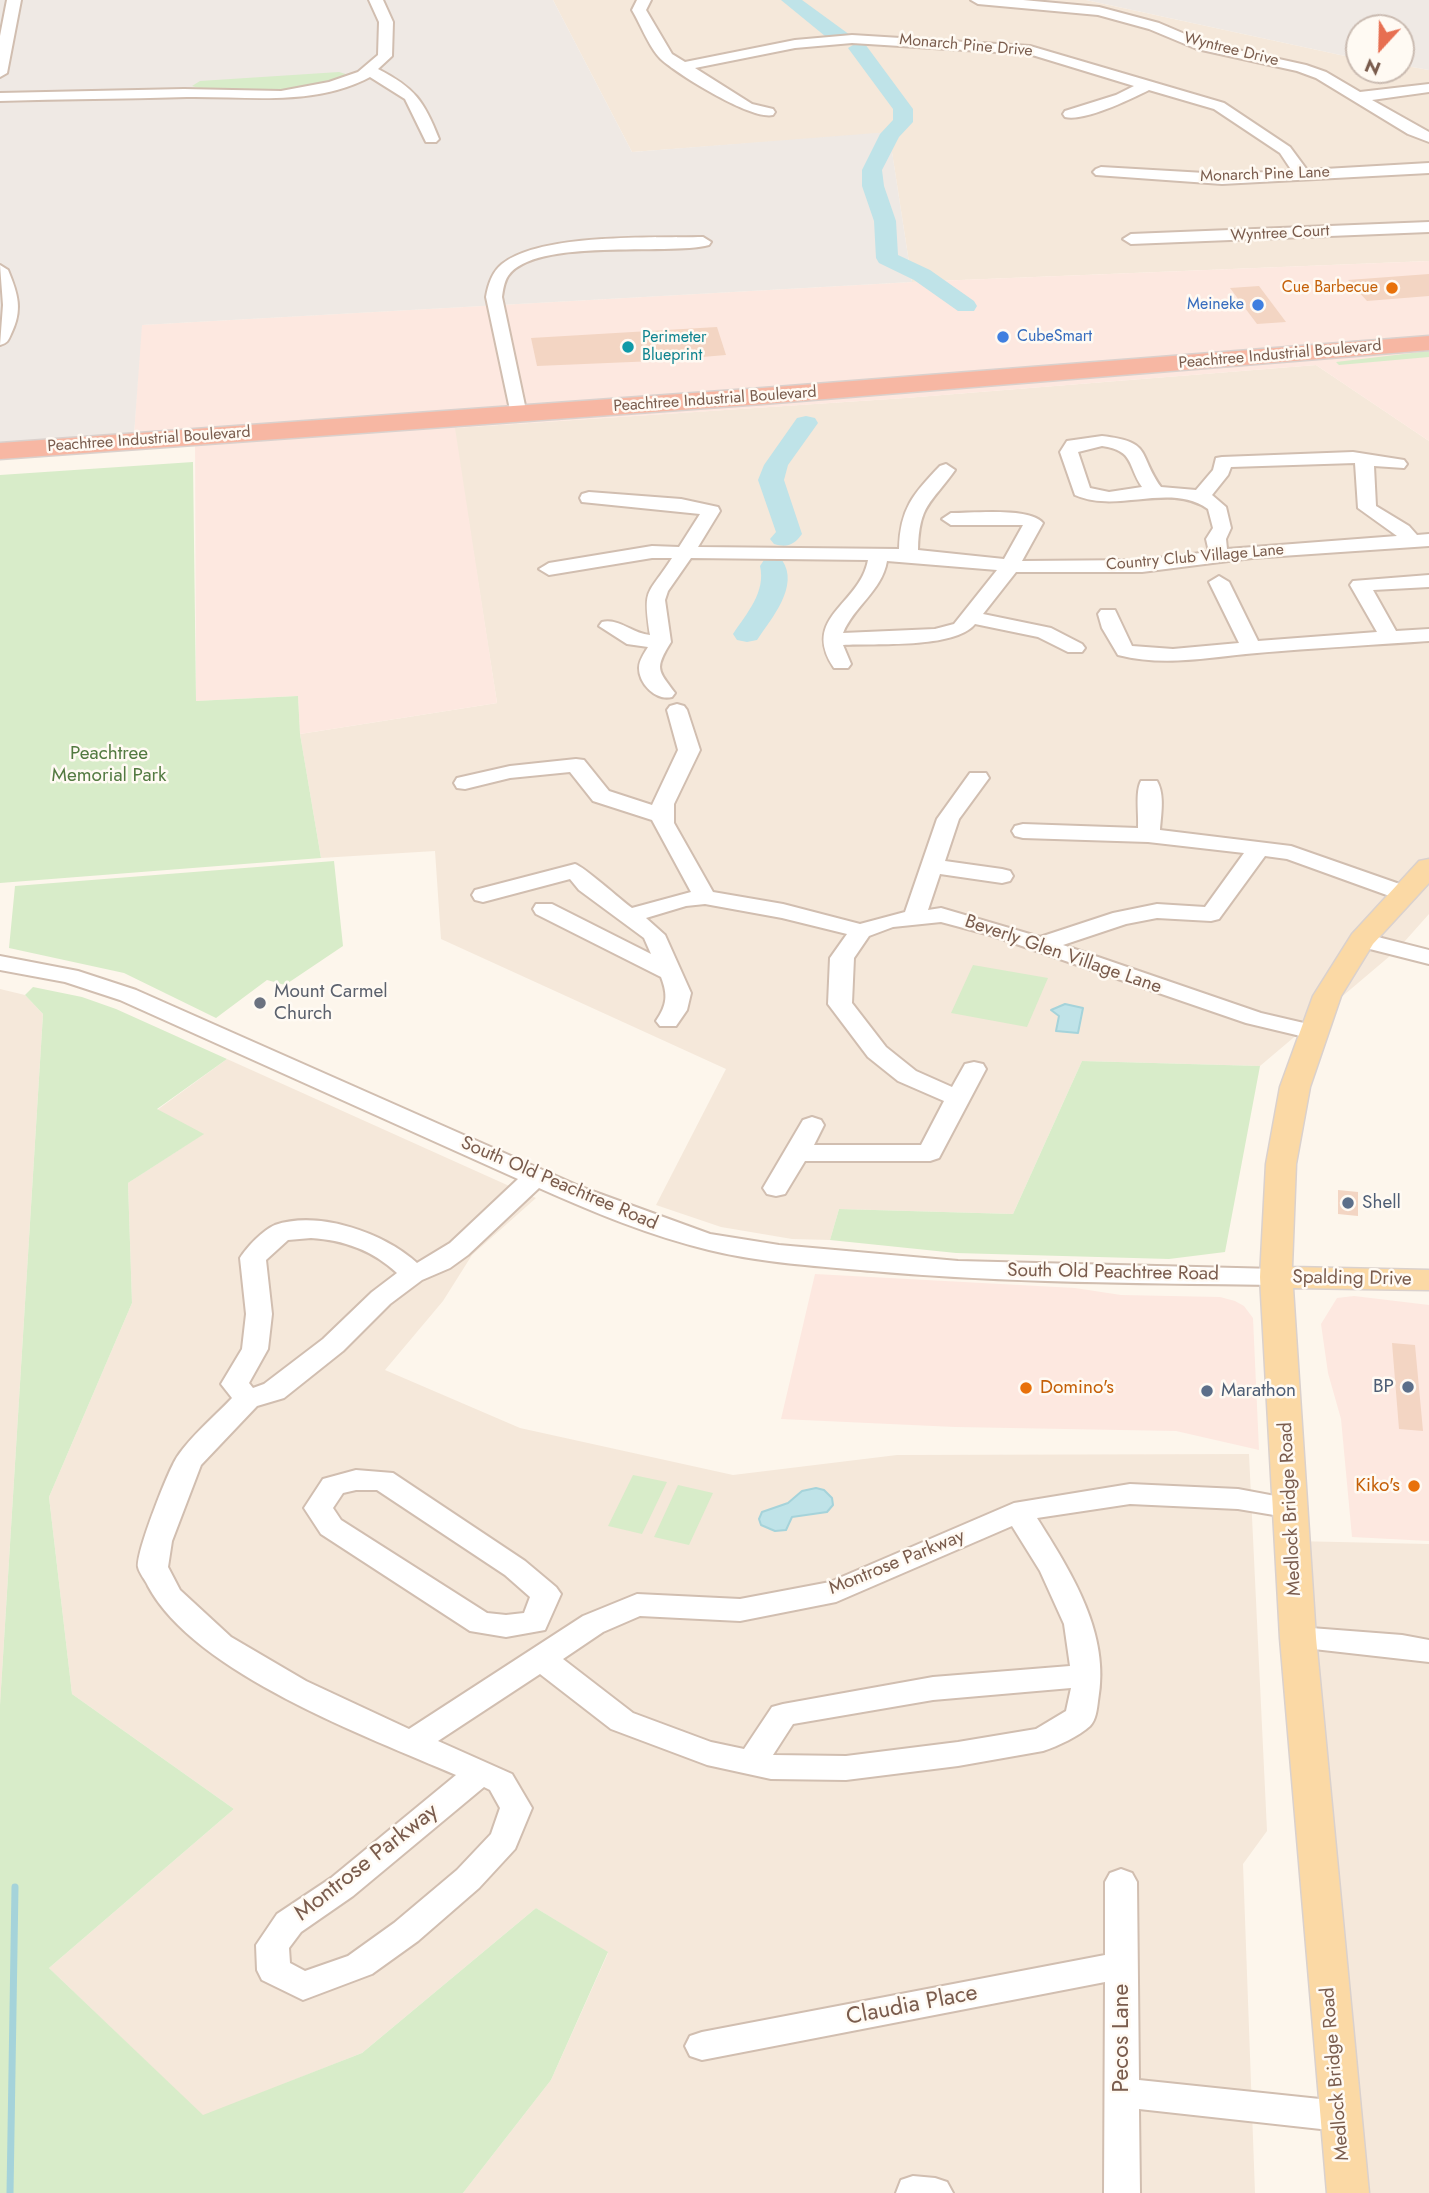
<!DOCTYPE html>
<html>
<head>
<meta charset="utf-8">
<style>
	body { margin:0 }
	#map { position:relative; width:1429px; height:2193px; overflow:hidden; background:#fdf6ec; font-family:Jost,sans-serif }
	canvas { display:block }
	.north { position:absolute; left:1345px; top:14px; width:70px; height:70px; box-sizing:border-box; background:#fffaf3; border:2px solid #cabbb1; border-radius:50%; rotate:202deg; font-size:19px; font-weight:700; line-height:28px; text-align:center; color:#7a5c4d }
	.north::after { content:''; display:block; margin:auto; width:24px; height:32px; background:#e76f51; clip-path:polygon(50% 0,100% 100%,50% 72%,0 100%) }
</style>
</head>
<body>
<div id="map">
<canvas width="1429" height="2193"></canvas>
<div class="north">N</div>
</div>
<script>
const ctx = document.querySelector('canvas').getContext('2d');
ctx.lineJoin = 'round';
function fill(path, color) {
  ctx.fillStyle = color;
  ctx.fill(path, 'evenodd');
}
function strokePath(path, color, width, dash) {
  ctx.strokeStyle = color;
  ctx.lineWidth = width;
  ctx.lineCap = dash ? 'butt' : 'round';
  ctx.setLineDash(dash || []);
  ctx.stroke(path);
}
function drawText(font, color, halo, rows, align = 'center') {
  ctx.font = font + ' Jost,sans-serif';
  ctx.lineWidth = 5;
  ctx.setLineDash([]);
  ctx.textBaseline = 'middle';
  ctx.strokeStyle = halo;
  ctx.fillStyle = color;
  for (const [text, x, y, turn = 0] of rows) {
    ctx.save();
    ctx.translate(x, y);
    ctx.rotate((+turn || 0) * Math.PI / 180);
    ctx.textAlign = isNaN(turn) ? turn : align;
    if (halo) ctx.strokeText(text, 0, 0);
    ctx.fillText(text, 0, 0);
    ctx.restore();
  }
}
fill(new Path2D(`
	M553 0H1086L1359 59V70H1401V65L1429 70V261L912 282 889 133 632 152Z
	M1316 365 1429 441V914L1397 950 1260 1066 1082 1061 1013 1214 839 1209 830 1240 792 1239 721 1227 656 1205 726 1069 441 939 435 851 321 858 300 734 497 703 454 428 905 398Z
	M0 989 25 995 43 1014 0 1705Z
	M227 1059 536 1198 472 1255 443 1301 385 1370 520 1428 733 1475 897 1455 1249 1454 1267 1831 1243 1864 1255 2193H463L551 2080 608 1953 536 1908 362 2053 203 2116 49 1968 234 1809 72 1694 49 1497 132 1303 128 1183 203 1134 157 1110Z
	M1293 1541 1429 1544V2193H1340Z`), '#f5e8da');
fill(new Path2D(`
	M1429 261V441L1316 365 905 398 455 428 497 703 300 734 298 696 196 701 195 434 134 435 141 325 912 282Z
	M815 1274 1075 1288 1121 1295 1220 1297 1235 1301 1244 1306 1253 1318 1259 1450 1176 1431 955 1427 781 1419Z
	M1354 1296 1429 1305V1541L1352 1537 1341 1419 1328 1373 1321 1324 1337 1298Z`), '#fde8e0');
fill(new Path2D(`
	M0 0H553L632 152 889 132 912 282 142 325 134 435 0 451Z
	M1086 0H1429V70L1401 65V28H1359V59Z`), '#efe9e4');
fill(new Path2D(`
	M339 72 349 75C316 93 228 97 192 86L200 81Z
	M1429 351V357L1339 365 1336 362Z
	M193 462 196 701 298 696 300 734 321 858 0 883V475Z
	M334 861 343 946 285 985 267 980 216 1018 124 973 9 948 15 886Z
	M973 965 1048 978 1027 1027 951 1013Z
	M33 987 82 997 116 1009 227 1059 157 1109 204 1134 128 1183 132 1303 49 1497 72 1694 234 1809 49 1968 203 2115 362 2053 536 1908 608 1952 551 2080 463 2193H0V1705L43 1014 25 995Z
	M1082 1061 1260 1066 1225 1252 1169 1259 956 1253 830 1240 839 1209 1013 1214Z
	M633 1475 667 1482 642 1534 608 1526Z
	M678 1485 713 1493 689 1545 654 1537Z`), '#d8ecc9');
const water = new Path2D(`
	M1065 1004 1083 1008 1078 1033 1056 1031 1059 1016 1051 1010Z
	M816 1488 824 1490 832 1498 833 1505 827 1512 792 1517 786 1530 775 1531 761 1525 759 1519 762 1512 788 1503 802 1491Z`);
fill(water, '#bfe3e8');
strokePath(water, '#a5d3da', 2);
strokePath(new Path2D(`
	M10 2193 15 1887`), '#a5d3da', 7);
fill(new Path2D(`
	M781 0H802L850 35 840 41 825 36Z
	M858 42 865 44 913 109V122L899 137 882 170 884 186 896 221 898 255 930 270 974 301 977 306 974 311H958L914 280 879 263 876 258 874 221 862 186V170L880 134 893 120V109L848 48Z
	M806 416 815 418 818 423 788 465 784 480 802 534C794 545 787 548 774 544L770 539 776 532 758 480 764 465 797 418Z
	M773 558 782 560C800 586 771 619 757 640L747 642 737 640 733 634C747 613 766 592 760 566L764 560Z`), '#bfe3e8');
fill(new Path2D(`
	M1429 274V296L1367 301 1348 280Z
	M1259 286 1286 322 1257 324 1230 288Z
	M717 327 726 355 655 361 537 366 531 338Z
	M1338 1190 1358 1192V1216L1338 1214Z
	M1392 1343 1415 1345 1423 1431 1399 1429Z`), '#f3d5c3');
const minor = new Path2D(`
	M7 0H21L7 73 0 77V36Z
	M369 0H383L393 22 392 56 378 69C415 88 424 101 439 139L436 142H426L405 99 370 77C314 107 247 96 187 97 125 99 62 99 0 101V93L184 89 281 91 329 82 358 72 378 55 379 22Z
	M637 0H651L646 10 672 54 685 62 795 40 852 35 1030 46 1224 103 1290 147 1307 170 1429 163V173L1222 184 1096 175 1093 172 1096 169 1101 167 1222 174 1292 171 1280 153 1214 109 1149 90C1131 99 1084 122 1065 117L1063 114 1065 111 1116 95 1134 86 1029 54 852 43 795 48 695 68 752 104 773 109 775 112 773 115C751 120 681 76 663 61 650 50 641 25 632 10Z
	M971 0H1023L1099 7 1159 23 1206 43 1306 65 1326 72 1360 92 1429 84V92L1372 100 1429 132V142L1408 134 1316 78 1297 71 1197 49 1149 29 1098 15 978 4Z
	M1429 222V232L1131 244 1123 239 1131 234Z
	M703 237 711 242 709 245C667 256 535 237 508 276 504 282 503 290 502 297L527 415 524 419H512L486 297C488 285 492 272 502 264 541 233 653 238 703 237Z
	M0 265 8 270C18 294 23 310 11 334 8 341 7 343 0 345L3 305Z
	M1102 436C1153 442 1137 453 1161 487L1196 490 1213 470 1216 458 1222 457 1353 452 1404 460 1407 464 1404 468 1374 466 1376 506 1409 526 1417 535 1429 534V546L1252 558 1142 572H1016L983 614 1051 628 1082 644 1085 648 1082 652H1068L1038 637 975 624C955 649 875 643 843 645L851 664 848 668H834C800 617 860 605 868 560L691 558 668 591 665 600 671 642C654 669 658 670 675 693L672 697C656 701 639 684 639 668 639 660 644 654 648 647L627 644 599 626 602 622C619 618 633 634 650 635 643 586 647 597 672 558H652L549 575 539 569 549 563 652 546 679 547 700 514 582 502 580 498 582 494 589 492 681 499 718 507 720 511 698 547 899 549C900 509 913 494 940 466L946 464 955 470C931 504 919 504 918 550L1004 559 1023 525H951L942 519 951 513C972 513 1030 507 1043 523L1022 561 1142 560 1209 552 1206 539 1213 528 1208 509C1169 482 1118 514 1075 495L1060 452 1067 441ZM1102 446C1135 451 1127 465 1142 487L1109 492 1090 488 1078 452ZM1355 463 1358 508 1397 536 1227 549 1226 539 1231 528 1226 507 1212 495 1228 475 1231 467ZM887 561 997 570 954 624 935 629 843 633C854 606 882 591 887 561Z
	M1429 575V587L1373 590 1396 631 1429 629V641C1372 645 1314 648 1257 653 1210 657 1165 667 1118 655L1102 628 1098 614 1101 610H1115L1132 646 1173 649 1239 643 1209 582 1219 576 1229 582 1258 641 1377 632 1350 585 1353 581Z
	M677 704 684 706 687 710 700 750 674 804V823L713 892 783 904 860 924 905 912 937 819 970 773H986L989 778 959 819 945 861 1002 869 1010 871 1013 876 1010 881 1002 883 940 874 928 910 941 908 1040 937 1113 913 1157 904 1205 907 1244 853 1148 842 1023 838 1015 836 1012 831 1015 826 1023 824 1138 828C1139 815 1135 792 1141 781H1157C1165 795 1161 815 1160 830L1291 846 1411 888 1414 893 1411 898H1395L1287 859 1265 856 1219 919 1211 921 1157 918 1126 924 1063 945 1261 1013 1321 1027 1325 1032 1321 1037 1313 1039 1246 1023 990 935 941 922 893 927 869 936 854 958 852 1003 886 1047 916 1071 952 1087 965 1064 974 1062 983 1064 986 1069 939 1158 930 1161H805L785 1194 776 1196 767 1194 763 1188 803 1120 812 1117 821 1120 824 1125 814 1145H921L944 1101 898 1081 868 1057 828 1004 830 958 847 934 782 918 705 904 686 906 646 918 665 935 691 993 687 1010 676 1026H660L656 1021C667 1005 668 995 661 977L536 914 533 909 536 904H552L651 954 644 938 579 890 570 879 483 902 475 900 472 895 475 890 575 864C583 866 621 900 632 908L691 892 652 820 593 801 570 772 510 778 465 789 457 788 454 783 457 778 510 766 576 759 584 760 609 791 652 805 678 750 667 710 670 706Z
	M1362 933 1429 950V964L1354 945 1351 940 1354 935Z
	M0 956 78 971 136 990 581 1187 710 1234 779 1245 958 1261 1276 1269 1285 1271 1289 1277 1285 1283 1276 1285C1141 1283 1006 1283 872 1271 817 1266 762 1263 709 1250 650 1236 593 1212 539 1188L468 1255 450 1268 422 1280 390 1304 343 1351 284 1398 257 1406 201 1465 172 1541 168 1567 180 1590 231 1637 306 1681 409 1729 583 1616 637 1594 740 1599 830 1582 1014 1503 1130 1484 1238 1489 1302 1501 1306 1508 1302 1515 1292 1518 1238 1509 1130 1504 1037 1518C1071 1572 1111 1634 1098 1701 1097 1709 1096 1720 1090 1726 1079 1736 1058 1746 1043 1751L958 1766 846 1780 771 1779 707 1765 611 1729 540 1674 438 1741 512 1774 532 1808 515 1849 479 1888 418 1941 372 1974 303 2000 262 1980 257 1970 256 1945 277 1914 331 1878 456 1775C368 1737 194 1673 148 1586 146 1581 139 1573 138 1567 136 1552 168 1471 177 1457 191 1436 214 1417 232 1398L221 1384 242 1349 246 1314 240 1258C247 1247 263 1230 275 1225 319 1210 384 1233 417 1263L450 1243 518 1179 120 1000 65 982 0 970ZM311 1238C344 1240 372 1250 397 1273L372 1292 323 1339 264 1384 253 1388 249 1383 268 1349 272 1314 266 1260 288 1240ZM1012 1526 1040 1571 1064 1624 1070 1666 933 1677 783 1704 772 1707 744 1749 711 1742 633 1713 563 1659 603 1632 640 1616 740 1621 836 1602ZM1071 1688 1066 1711 1036 1729 958 1742 846 1756 773 1755 793 1724 933 1700ZM484 1787 490 1790 500 1808 491 1834 457 1870 394 1923 348 1956 305 1971 290 1963 289 1948 301 1932 353 1896Z
	M356 1470 393 1473 525 1561 556 1587 561 1594 545 1630 506 1637 470 1631 321 1534 304 1508 323 1479ZM356 1490H377L505 1575 530 1597 524 1613 506 1615 487 1613 341 1520 333 1508 343 1493Z
	M1298 1627 1402 1635 1429 1640V1662L1287 1646 1283 1638 1287 1630Z
	M1121 1869 1132 1873 1137 1882 1139 2080 1339 2101 1351 2106 1356 2116 1351 2126 1339 2131 1139 2109 1140 2193H1104L1105 1982 702 2060 690 2056 685 2046 690 2036 702 2032 1105 1955V1882L1110 1873Z
	M913 2176 935 2178 947 2182 953 2193H896L901 2180Z`);
const major = new Path2D(`
	M1429 859V883L1373 944 1341 996 1310 1087 1296 1164 1292 1267 1429 1270V1290L1293 1288 1316 1638 1369 2193H1327L1280 1638 1260 1277 1266 1164 1280 1087 1313 996 1352 934 1419 861Z`);
const highway = new Path2D(`
	M1429 336V350L763 404 0 459V443L763 388Z`);
strokePath(minor, '#d1beb0', 4);
strokePath(major, '#dad1cd', 3);
strokePath(highway, '#dad1cd', 3);
fill(minor, '#fff');
fill(major, '#fbd9a5');
fill(highway, '#f7b7a3');
for (const [x, y, r, color] of [
	[1392,288,7,"#e8710a"],
	[1258,305,7,"#3f7fe0"],
	[1003,337,7,"#3f7fe0"],
	[628,347,7,"#0f9aa8"],
	[260,1003,7,"#6b7280"],
	[1348,1203,7,"#5c6f8a"],
	[1408,1387,7,"#5c6f8a"],
	[1026,1388,7,"#e8710a"],
	[1207,1391,7,"#5c6f8a"],
	[1414,1486,7,"#e8710a"]
]) {
  const dot = new Path2D();
  dot.arc(x, y, r, 0, 2 * Math.PI);
  ctx.fillStyle = color;
  ctx.fill(dot);
  strokePath(dot, '#fffaf3', 2.5);
}
drawText('16px', '#7a5c4d', '#fffaf3', [
	["Monarch Pine Drive",966,46,5],
	["Wyntree Drive",1231,50,14],
	["Monarch Pine Lane",1265,175,-2],
	["Wyntree Court",1280,234,-3],
	["Peachtree Industrial Boulevard",1280,355,-5],
	["Peachtree Industrial Boulevard",715,400,-4],
	["Peachtree Industrial Boulevard",149,440,-4],
	["Country Club Village Lane",1195,558,-5]
]);
drawText('16px', '#c56008', '#fffaf3', [
	["Cue Barbecue",1378,288]
], 'right');
drawText('16px', '#366cbe', '#fffaf3', [
	["Meineke",1244,305],
	["CubeSmart",1017,337,"left"]
], 'right');
drawText('16px', '#0d838f', '#fffaf3', [
	["Perimeter",642,338],
	["Blueprint",642,356]
], 'left');
drawText('19px', '#537a41', '#fffaf3', [
	["Peachtree",109,754],
	["Memorial Park",109,776]
]);
drawText('19px', '#7a5c4d', '#fffaf3', [
	["Beverly Glen Village Lane",1063,955,19],
	["South Old Peachtree Road",559,1184,23],
	["South Old Peachtree Road",1113,1273,1],
	["Spalding Drive",1352,1279,1],
	["Medlock Bridge Road",1291,1509,-93],
	["Montrose Parkway",897,1563,-22],
	["Medlock Bridge Road",1336,2074,-95]
]);
drawText('19px', '#5b616d', '#fffaf3', [
	["Mount Carmel",274,992],
	["Church",274,1014]
], 'left');
drawText('19px', '#4e5e75', '#fffaf3', [
	["Shell",1362,1203],
	["BP",1394,1387,"right"],
	["Marathon",1221,1391]
], 'left');
drawText('19px', '#c56008', '#fffaf3', [
	["Domino's",1040,1388],
	["Kiko's",1400,1486,"right"]
], 'left');
drawText('23px', '#7a5c4d', '#fffaf3', [
	["Montrose Parkway",367,1863,-38],
	["Claudia Place",912,2006,-11],
	["Pecos Lane",1122,2038,-90]
]);
</script>
</body>
</html>
